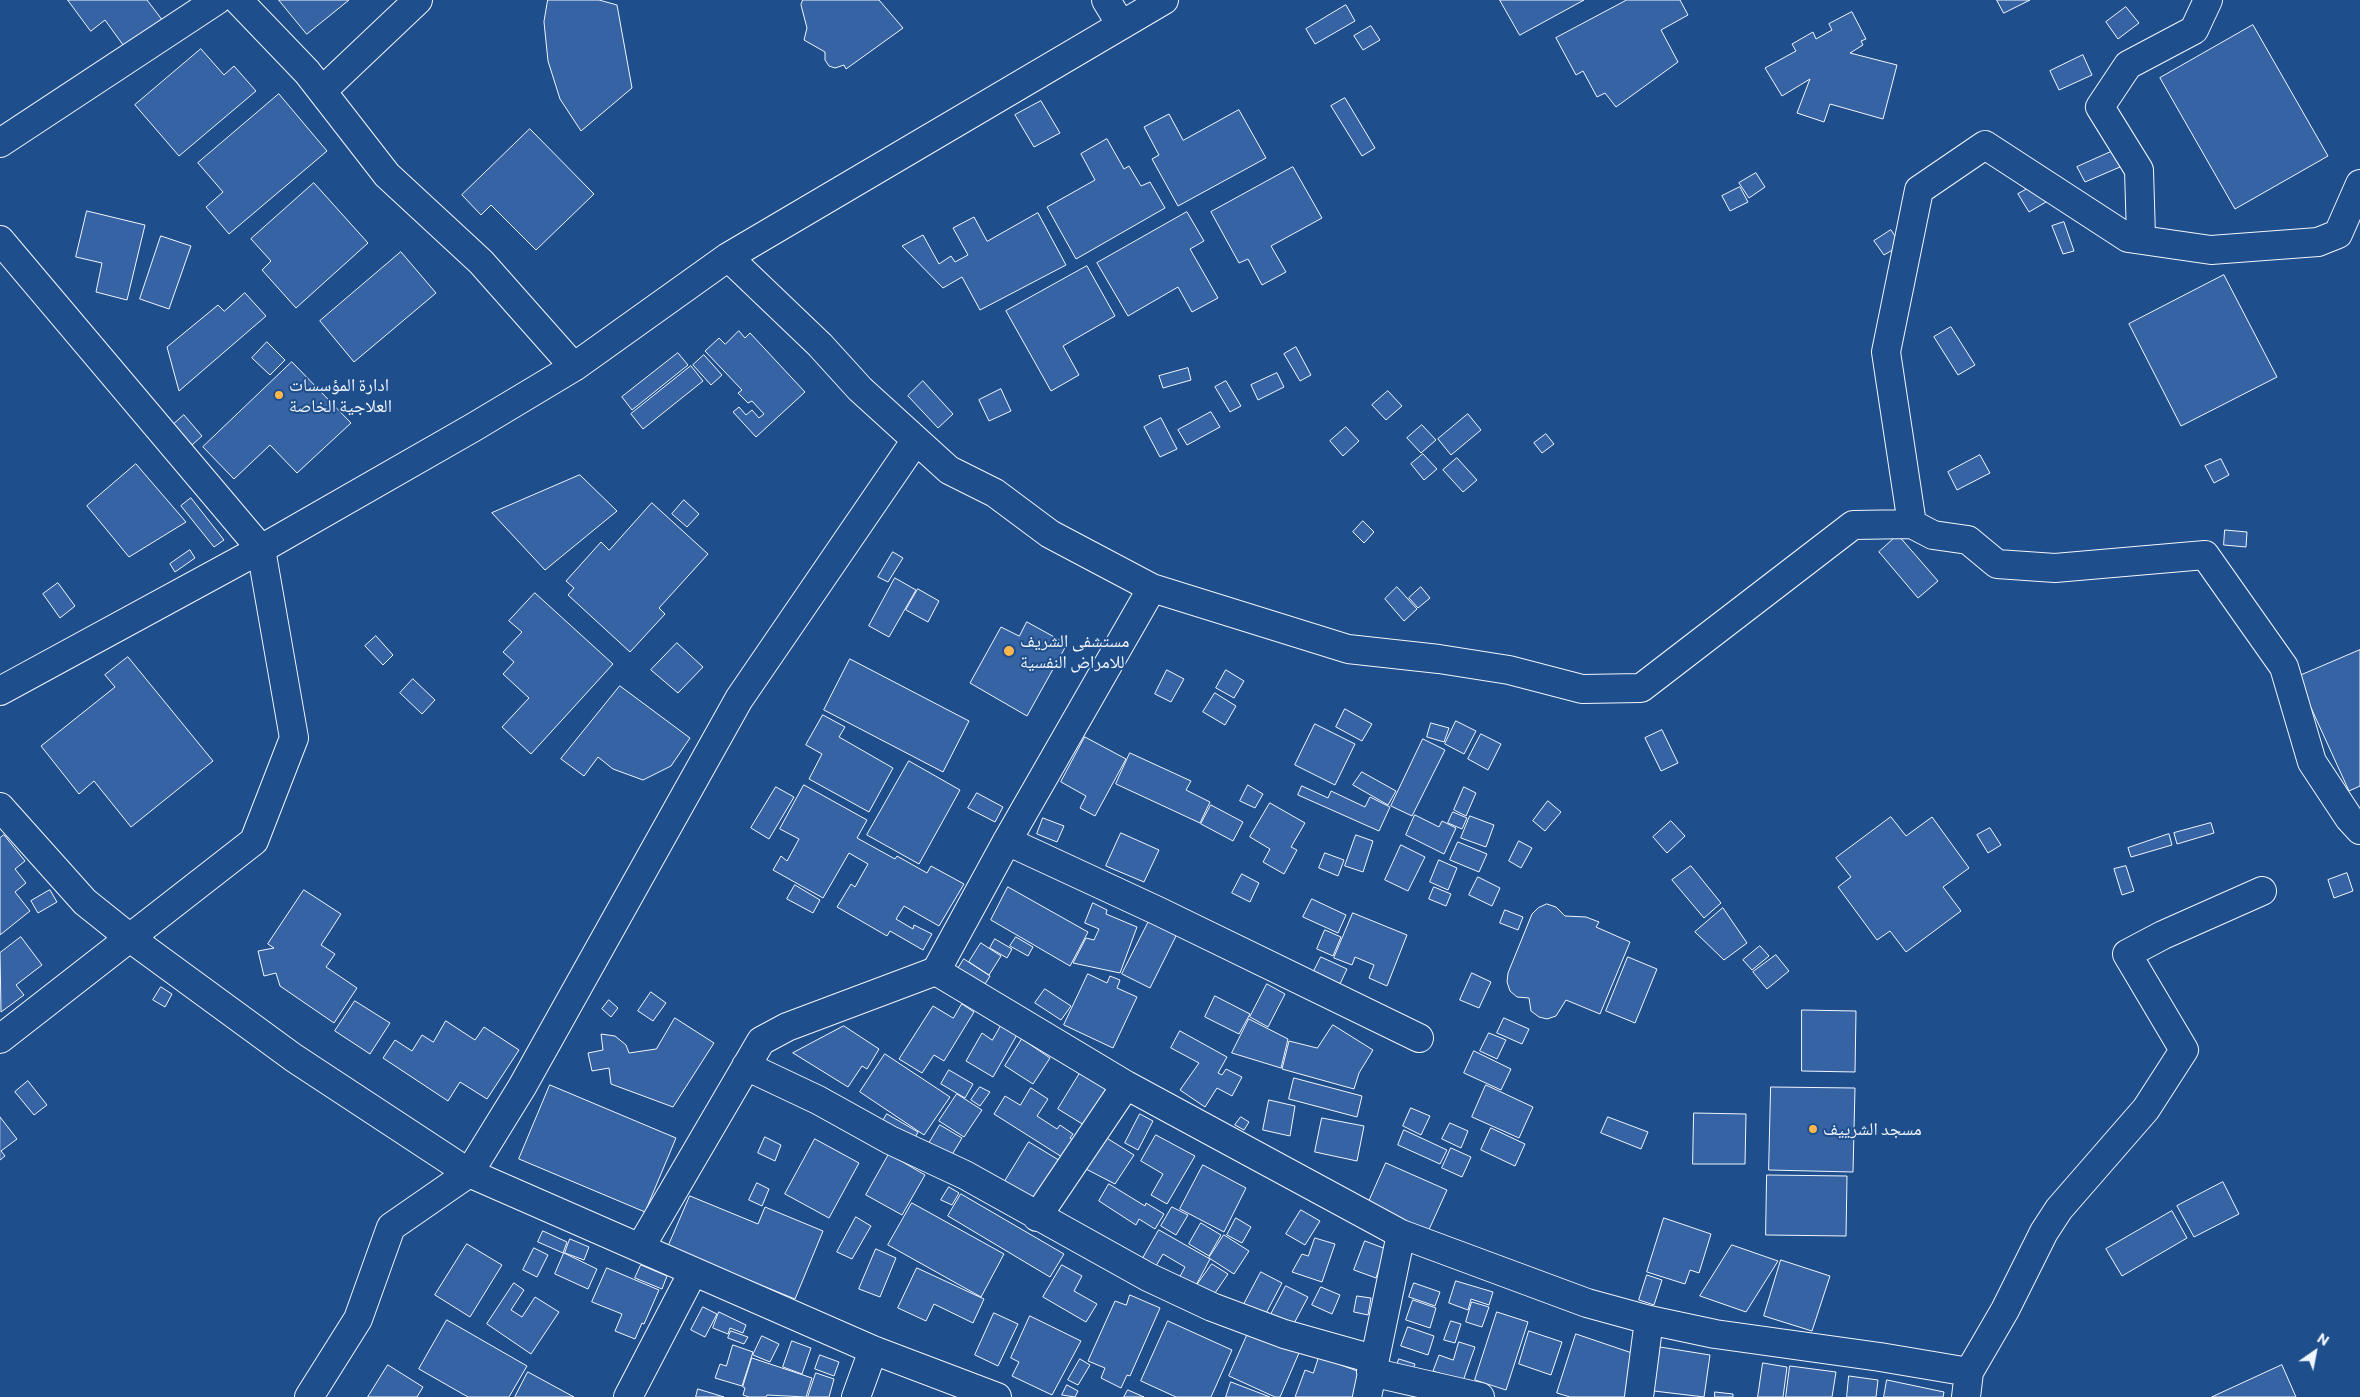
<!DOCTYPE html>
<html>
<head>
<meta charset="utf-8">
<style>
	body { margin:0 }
	#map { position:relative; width:2360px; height:1397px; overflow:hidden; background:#1f4e8c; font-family:Commissioner,sans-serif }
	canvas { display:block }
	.north { position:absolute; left:2290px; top:1327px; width:50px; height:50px; -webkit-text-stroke:4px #1f4e8c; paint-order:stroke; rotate:33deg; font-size:14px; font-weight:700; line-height:20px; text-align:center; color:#f2f6ff }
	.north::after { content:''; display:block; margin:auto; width:18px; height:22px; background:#f2f6ff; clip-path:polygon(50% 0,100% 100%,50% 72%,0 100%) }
</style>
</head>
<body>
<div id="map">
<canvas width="2360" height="1397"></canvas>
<div class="north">N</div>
</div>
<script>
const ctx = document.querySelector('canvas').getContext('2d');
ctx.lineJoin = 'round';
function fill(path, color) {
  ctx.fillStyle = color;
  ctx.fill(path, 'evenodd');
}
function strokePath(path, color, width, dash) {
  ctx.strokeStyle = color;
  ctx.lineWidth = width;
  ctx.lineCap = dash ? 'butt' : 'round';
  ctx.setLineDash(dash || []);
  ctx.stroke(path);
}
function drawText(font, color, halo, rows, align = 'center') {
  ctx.font = font + ' Commissioner,"Noto Naskh Arabic",sans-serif';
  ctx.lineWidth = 4;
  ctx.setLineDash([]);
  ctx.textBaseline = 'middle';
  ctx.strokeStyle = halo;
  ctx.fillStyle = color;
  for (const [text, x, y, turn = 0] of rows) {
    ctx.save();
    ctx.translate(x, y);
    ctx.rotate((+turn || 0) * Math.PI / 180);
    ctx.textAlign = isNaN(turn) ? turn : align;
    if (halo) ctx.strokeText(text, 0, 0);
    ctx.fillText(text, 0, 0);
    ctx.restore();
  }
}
const building = new Path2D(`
	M68 0H147L163 21 126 49 105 20 91 31Z
	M279 0H349L307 34Z
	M548 0H599L617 5 632 88 581 131 560 99 548 61 544 22Z
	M803 0H879L903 28 846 69 844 65 835 68 829 66 825 60V52L804 40 807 28 801 5Z
	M1500 0H1584L1520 35Z
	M1627 0H1680L1688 15 1661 30 1678 62 1616 107 1605 93 1597 97 1583 71 1576 75 1556 38Z
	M1997 0H2030L2004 13Z
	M1346 5 1355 21 1315 44 1306 29Z
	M2126 7 2139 23 2118 39 2106 22Z
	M1852 12 1866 39 1861 41 1863 45 1850 53 1897 65 1883 119 1830 104 1824 122 1797 113 1810 79 1782 96 1765 68 1796 51 1792 44 1813 32 1816 39 1832 30 1829 24Z
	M2253 25 2328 156 2235 209 2160 78Z
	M1371 26 1380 40 1363 50 1354 36Z
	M201 49 224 75 234 66 256 91 179 156 135 105Z
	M2083 55 2092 75 2059 90 2050 71Z
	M279 94 327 151 229 234 206 207 223 192 198 163Z
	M1345 98 1375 148 1362 156 1331 106Z
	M1041 101 1060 133 1034 147 1015 115Z
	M1239 110 1266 158 1178 206 1152 159 1159 155 1144 127 1169 114 1183 140Z
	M530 129 594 194 536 250 491 205 481 215 462 195Z
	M1107 139 1124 169 1129 166 1141 186 1150 182 1165 208 1076 259 1047 207 1095 180 1081 154Z
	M2113 151 2120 167 2085 182 2077 167Z
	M1293 167 1322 218 1271 246 1286 272 1262 285 1248 259 1239 263 1211 212Z
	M1756 173 1765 187 1749 198 1739 183Z
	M314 183 368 243 296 308 262 270 271 261 251 239Z
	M2035 185 2046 202 2029 212 2018 194Z
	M1740 187 1748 202 1730 211 1722 196Z
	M87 211 145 225 127 300 96 292 102 263 76 257Z
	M1187 212 1204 241 1190 249 1218 298 1192 312 1178 287 1128 316 1097 263Z
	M1038 213 1066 265 980 310 962 277 943 288 902 246 923 235 939 264 951 256 955 262 968 255 953 228 974 217 987 241Z
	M2064 222 2074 251 2063 254 2052 226Z
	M1891 230 1901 245 1884 255 1874 241Z
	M161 236 191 246 169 309 140 299Z
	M401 252 436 293 354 362 320 321Z
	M1087 266 1115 316 1063 346 1079 375 1051 391 1006 311Z
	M2224 275 2277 377 2181 426 2129 324Z
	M245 293 266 316 179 391 167 347 218 305 224 311Z
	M1951 327 1975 365 1958 375 1934 337Z
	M739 331 745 338 750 333 805 392 756 437 733 412 739 407 746 415 752 410 759 418 764 414 752 401 748 403 738 393 742 390 705 351 719 338 725 344Z
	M267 342 285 360 270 375 252 358Z
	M1296 347 1311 375 1300 381 1284 354Z
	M678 353 688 365 632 410 622 397Z
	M704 355 722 375 711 385 693 365Z
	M292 362 351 423 297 473 270 445 234 479 203 447Z
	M691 366 703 381 643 429 631 414Z
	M1188 368 1191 380 1163 388 1159 376Z
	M1277 373 1284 387 1258 400 1251 385Z
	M923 381 953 414 938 428 908 396Z
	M1226 381 1241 406 1230 412 1215 387Z
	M1001 389 1011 411 989 421 979 400Z
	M1388 391 1402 406 1386 420 1372 405Z
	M1211 412 1220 427 1187 445 1178 430Z
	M1468 414 1481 430 1451 455 1438 439Z
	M184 415 202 436 192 445 174 424Z
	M1161 418 1177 449 1160 457 1144 427Z
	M1422 425 1436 440 1421 453 1407 438Z
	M1346 427 1359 441 1343 456 1330 441Z
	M1546 434 1554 444 1542 453 1534 443Z
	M1423 454 1437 469 1424 480 1411 464Z
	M1980 455 1990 473 1957 490 1948 472Z
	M1457 458 1477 480 1463 492 1443 470Z
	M2221 459 2229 475 2214 483 2205 466Z
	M136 464 186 522 129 557 87 506Z
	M580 475 617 511 545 570 492 513Z
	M191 498 224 540 214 547 181 506Z
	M684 500 699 514 687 527 672 514Z
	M652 503 708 554 659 608 665 614 630 652 568 595 574 588 566 581 601 542 609 550Z
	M1363 521 1374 532 1364 543 1353 532Z
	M2225 530 2247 532 2246 547 2224 545Z
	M1898 535 1938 581 1918 598 1879 552Z
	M190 550 195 558 175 572 170 564Z
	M893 552 903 558 888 582 878 577Z
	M895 578 916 590 889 637 869 626Z
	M58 583 75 606 60 618 43 594Z
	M1397 587 1417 609 1404 621 1385 599Z
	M1421 587 1430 598 1418 608 1409 598Z
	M918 589 939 601 928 622 906 610Z
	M535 593 613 664 531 754 502 727 529 698 503 674 514 662 503 652 522 632 509 621Z
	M1027 622 1067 644 1027 716 970 683 1001 627 1019 636Z
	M376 636 393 655 383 665 365 646Z
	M677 643 703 667 678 693 651 670Z
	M2360 650V786L2349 791 2297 677Z
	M128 657 213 761 131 827 94 781 79 794 41 746 115 687 105 675Z
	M850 659 969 721 943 772 824 710Z
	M1167 670 1184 679 1171 702 1155 694Z
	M1226 670 1244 681 1234 698 1216 688Z
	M413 679 435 700 422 714 400 693Z
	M620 686 690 738 671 766 643 780 613 769 598 757 584 776 561 759Z
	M1215 693 1236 706 1225 725 1203 712Z
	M1345 709 1372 724 1362 741 1336 727Z
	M823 715 845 727 839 737 893 768 869 812 809 779 822 754 806 745Z
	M1456 721 1476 731 1464 754 1445 744Z
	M1431 723 1449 728 1444 742 1427 737Z
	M1315 724 1355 744 1335 785 1295 765Z
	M1662 730 1678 763 1661 771 1645 738Z
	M1481 734 1501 744 1488 770 1468 759Z
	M1085 737 1126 759 1095 816 1080 808 1086 796 1061 782Z
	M1423 739 1445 750 1412 816 1391 806Z
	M1130 753 1191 781 1186 790 1210 802 1200 823 1116 784Z
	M909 761 960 790 919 864 867 835Z
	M1362 772 1396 791 1388 805 1353 785Z
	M804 785 867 820 857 838 895 859 897 856 927 873 931 866 964 884 939 926 904 906 896 919 913 929 914 925 932 934 923 950 890 931 887 936 837 907 851 884 855 887 868 864 849 853 823 898 773 870 781 856 787 861 799 839 780 829Z
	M1248 785 1263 794 1255 808 1240 801Z
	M1302 786 1328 798 1331 791 1365 807 1370 797 1390 807 1379 831 1298 795Z
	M776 787 794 797 769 839 751 828Z
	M1464 787 1476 793 1466 816 1454 810Z
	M977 793 1003 807 995 822 968 808Z
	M1548 801 1561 812 1545 831 1533 821Z
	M1270 803 1305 823 1291 847 1297 850 1284 874 1263 862 1270 849 1250 837Z
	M1211 805 1243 822 1233 841 1201 824Z
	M1453 812 1467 818 1462 829 1448 823Z
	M1415 815 1439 827 1442 821 1456 828 1444 854 1406 835Z
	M1470 816 1494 825 1486 847 1461 838Z
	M1891 817 1906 836 1932 817 1969 868 1943 887 1961 911 1906 952 1890 931 1877 940 1838 887 1851 877 1836 858Z
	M1043 818 1064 826 1057 842 1037 834Z
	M1671 821 1685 836 1667 853 1653 837Z
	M2211 823 2214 833 2177 844 2174 833Z
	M1990 828 2001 845 1988 853 1977 835Z
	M1121 833 1159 850 1144 882 1106 866Z
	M2169 834 2172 845 2131 857 2128 848Z
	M4 835 25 861 15 869 26 883 15 892 30 911 0 935V838Z
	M1356 835 1373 841 1363 872 1345 866Z
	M1519 841 1532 848 1521 868 1509 861Z
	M1458 842 1487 854 1479 872 1450 860Z
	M1401 845 1425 857 1408 891 1385 880Z
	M1325 853 1344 860 1338 876 1319 868Z
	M1439 860 1457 868 1448 890 1430 882Z
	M1691 866 1721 903 1704 918 1672 880Z
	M2126 866 2134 891 2122 895 2114 869Z
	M2347 873 2353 891 2334 898 2328 880Z
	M1242 874 1259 883 1250 902 1232 893Z
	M1478 877 1500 888 1492 906 1469 895Z
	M795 885 820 900 813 913 787 899Z
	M1008 887 1088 932 1070 966 991 920Z
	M1434 887 1451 894 1446 906 1429 899Z
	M50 890 57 902 38 913 31 901Z
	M304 890 341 914 321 945 335 954 326 967 357 988 334 1023 280 986 276 973 264 976 258 951 274 948 268 944Z
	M1312 899 1346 915 1338 933 1303 917Z
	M1093 903 1107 910 1106 914 1137 927 1120 973 1073 963 1086 938 1094 940 1099 929 1085 923Z
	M1547 904 1556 907 1565 916 1586 917 1599 922 1596 927 1630 942 1600 1014 1566 1000 1556 1016 1547 1019 1539 1017 1531 1011 1529 998 1517 997 1510 991 1507 982 1508 973 1532 914 1538 908Z
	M1723 908 1747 943 1724 960 1695 932Z
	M1505 910 1523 917 1518 930 1500 923Z
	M1353 913 1407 935 1387 986 1369 978 1374 965 1355 957 1352 965 1334 958Z
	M1149 921 1177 934 1150 988 1122 974Z
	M1325 930 1341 937 1333 956 1317 949Z
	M21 937 42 965 16 985 24 995 1 1012 0 953Z
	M1016 937 1033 947 1028 956 1010 946Z
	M995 939 1012 949 1007 958 990 948Z
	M981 943 1001 956 989 975 969 962Z
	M1760 946 1769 956 1752 970 1743 960Z
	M1776 955 1789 971 1767 989 1753 972Z
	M1321 957 1347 969 1340 984 1314 971Z
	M1628 957 1657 969 1635 1023 1606 1011Z
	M964 959 990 976 982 989 956 972Z
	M1472 973 1491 982 1479 1008 1460 1000Z
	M1088 974 1107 983 1110 976 1120 980 1117 988 1137 997 1113 1048 1064 1025Z
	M1267 984 1285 994 1268 1027 1250 1017Z
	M161 987 172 994 165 1007 153 1000Z
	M1045 989 1071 1006 1061 1020 1035 1003Z
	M651 992 666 1003 653 1021 638 1011Z
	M1215 996 1250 1014 1239 1034 1205 1017Z
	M609 1000 618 1008 611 1017 602 1009Z
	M355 1001 390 1023 370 1054 335 1031Z
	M962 1004 974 1012 944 1061 934 1055 922 1073 899 1059 933 1006 953 1018Z
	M1802 1010 1856 1011 1855 1072 1802 1071Z
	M675 1018 714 1043 673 1107 611 1084 609 1068 592 1071 588 1053 603 1050 601 1034 615 1036 626 1045 629 1053 656 1049Z
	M1504 1018 1529 1029 1522 1044 1497 1033Z
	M1249 1019 1288 1039 1281 1068 1232 1053Z
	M446 1021 475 1040 484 1027 519 1050 487 1099 460 1082 448 1101 383 1058 395 1040 412 1051 422 1035 433 1042Z
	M1002 1024 1018 1033 993 1077 966 1061 982 1033 992 1040Z
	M1333 1025 1373 1050 1359 1073 1354 1089 1282 1069 1289 1041 1317 1048Z
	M844 1026 879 1049 867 1069 862 1066 848 1087 793 1053Z
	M1180 1031 1227 1057 1218 1073 1222 1075 1226 1069 1242 1077 1232 1096 1217 1088 1205 1107 1180 1090 1199 1063 1171 1048Z
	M1489 1033 1506 1040 1497 1059 1480 1051Z
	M1022 1039 1050 1058 1033 1084 1005 1066Z
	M1474 1051 1511 1069 1501 1090 1464 1073Z
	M885 1054 950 1097 924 1135 860 1092Z
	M949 1070 973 1084 965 1098 941 1084Z
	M1080 1073 1106 1089 1084 1125 1058 1109Z
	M1294 1078 1362 1096 1357 1117 1289 1099Z
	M28 1081 47 1105 34 1115 15 1092Z
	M550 1085 676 1138 645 1212 519 1159Z
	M1486 1085 1533 1107 1519 1138 1472 1117Z
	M980 1087 990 1092 980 1106 971 1100Z
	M1771 1087 1855 1088 1853 1172 1769 1170Z
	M1031 1088 1048 1099 1037 1116 1057 1129 1060 1125 1073 1134 1070 1138 1073 1140 1062 1157 994 1114 1005 1096 1020 1105Z
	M957 1094 982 1110 964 1137 939 1121Z
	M1269 1100 1295 1106 1290 1136 1263 1130Z
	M1411 1108 1430 1116 1421 1135 1403 1126Z
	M1694 1113 1746 1114 1745 1164H1693Z
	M887 1114 918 1132 911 1145 880 1126Z
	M1140 1114 1153 1121 1138 1150 1125 1143Z
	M0 1117 17 1139 1 1151 5 1156 0 1160Z
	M1241 1117 1249 1122 1244 1130 1235 1125Z
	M1608 1117 1648 1132 1641 1149 1601 1133Z
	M1322 1118 1364 1126 1357 1161 1315 1152Z
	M1450 1123 1468 1131 1461 1148 1442 1139Z
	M940 1125 962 1138 950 1158 928 1145Z
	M1491 1128 1525 1144 1515 1166 1481 1150Z
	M1404 1130 1447 1150 1440 1164 1398 1145Z
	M1156 1135 1195 1156 1167 1204 1151 1195 1163 1174 1141 1161Z
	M765 1137 781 1145 775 1161 758 1153Z
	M1105 1137 1134 1155 1115 1184 1086 1169Z
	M815 1139 859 1163 829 1218 785 1194Z
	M1029 1142 1062 1162 1035 1207 1002 1186Z
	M1451 1148 1471 1157 1462 1177 1442 1168Z
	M889 1154 925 1175 902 1215 866 1195Z
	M1386 1163 1447 1190 1427 1234 1367 1206Z
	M1203 1165 1246 1188 1224 1232 1180 1209Z
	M1767 1175 1847 1176 1846 1236 1766 1235Z
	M2223 1182 2239 1214 2194 1237 2177 1206Z
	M757 1183 769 1189 762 1206 749 1200Z
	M1109 1184 1145 1206 1146 1203 1164 1214 1155 1229 1139 1219 1136 1225 1099 1201Z
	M949 1187 959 1193 952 1205 941 1200Z
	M961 1194 1064 1254 1050 1277 948 1216Z
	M690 1196 758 1224 765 1207 823 1231 795 1299 668 1247Z
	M912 1203 1004 1254 981 1297 888 1245Z
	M1172 1207 1188 1215 1176 1235 1161 1226Z
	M1301 1210 1320 1221 1305 1245 1286 1234Z
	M2172 1211 2187 1238 2122 1276 2106 1249Z
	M856 1217 871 1226 852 1259 837 1252Z
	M1236 1218 1251 1227 1242 1243 1227 1235Z
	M1664 1218 1711 1234 1699 1273 1690 1270 1685 1284 1647 1272Z
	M1201 1223 1221 1235 1209 1256 1189 1244Z
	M1159 1230 1210 1259 1194 1289 1178 1280 1185 1267 1163 1254 1156 1266 1143 1258Z
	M543 1231 567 1242 563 1253 538 1242Z
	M1224 1235 1249 1251 1234 1274 1209 1258Z
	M1315 1238 1335 1244 1322 1282 1292 1272 1302 1254 1308 1256Z
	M570 1239 589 1247 584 1260 565 1253Z
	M1365 1241 1386 1249 1376 1278 1354 1270Z
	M467 1244 502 1265 470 1317 435 1295Z
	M1732 1245 1778 1261 1746 1312 1700 1296Z
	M534 1248 548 1255 537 1277 523 1270Z
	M876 1249 896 1258 880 1297 859 1289Z
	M564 1253 597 1269 588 1289 555 1274Z
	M1781 1260 1830 1276 1812 1331 1764 1316Z
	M1212 1264 1228 1274 1213 1296 1197 1285Z
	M641 1265 667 1276 662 1289 635 1278Z
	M1062 1265 1082 1276 1074 1291 1097 1304 1086 1322 1043 1297Z
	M607 1268 659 1290 644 1324 642 1323 635 1339 615 1331 622 1314 592 1302Z
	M917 1268 984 1299 973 1323 934 1304 926 1321 898 1308Z
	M1261 1272 1282 1283 1264 1317 1243 1306Z
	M1647 1275 1662 1280 1654 1305 1639 1300Z
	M1456 1281 1493 1292 1489 1305 1471 1299 1468 1310 1449 1303Z
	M514 1283 524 1290 511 1310 522 1317 535 1297 559 1312 531 1354 487 1324Z
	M1414 1283 1440 1292 1435 1306 1409 1297Z
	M1286 1286 1308 1297 1290 1331 1268 1320Z
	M1321 1287 1340 1295 1332 1314 1312 1305Z
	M1130 1295 1160 1308 1130 1376 1127 1375 1121 1388 1101 1378 1105 1368 1088 1361 1115 1301 1126 1305Z
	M1357 1296 1371 1298 1368 1315 1354 1312Z
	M1413 1300 1436 1308 1430 1328 1406 1320Z
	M1472 1302 1489 1307 1482 1327 1466 1322Z
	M703 1307 717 1314 705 1337 691 1330Z
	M719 1312 746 1325 743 1333 730 1328 728 1334 713 1328Z
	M1497 1312 1528 1322 1506 1390 1475 1380Z
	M994 1313 1018 1324 998 1366 975 1355Z
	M1030 1316 1081 1341 1052 1395 1012 1376 1019 1362 1011 1358Z
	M447 1320 527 1366 509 1397H468L419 1369Z
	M1168 1321 1232 1350 1211 1397H1176L1141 1381Z
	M1451 1321 1461 1324 1455 1343 1444 1340Z
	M1408 1327 1434 1336 1428 1355 1401 1346Z
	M731 1331 748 1337 744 1344 728 1338Z
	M1249 1331 1299 1353 1280 1397H1275L1229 1376Z
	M1529 1331 1562 1342 1551 1375 1519 1364Z
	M1576 1334 1632 1353 1626 1397H1570L1557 1393Z
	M762 1336 779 1344 770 1362 753 1355Z
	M792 1341 811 1348 802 1374 783 1367Z
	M1459 1342 1475 1347 1463 1381 1433 1371 1439 1355 1453 1360Z
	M733 1345 753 1352 742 1386 715 1378 720 1364 726 1366Z
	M1660 1347 1710 1355 1704 1397 1654 1391Z
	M820 1355 839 1362 834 1376 815 1369Z
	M1319 1357 1360 1372 1356 1397H1295L1305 1370 1313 1373Z
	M752 1358 812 1378 806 1397 767 1395 766 1397H749L743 1395 745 1388 743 1387Z
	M1080 1359 1090 1365 1078 1385 1068 1380Z
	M1399 1359 1415 1364 1411 1375 1395 1371Z
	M1763 1363 1787 1367 1783 1397H1758Z
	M388 1365 423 1387 417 1397H368Z
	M2282 1365 2296 1397H2212Z
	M1790 1366 1836 1372 1832 1397H1786Z
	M528 1372 574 1397H515Z
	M816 1373 834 1379 829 1397H808Z
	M1849 1376 1878 1380 1876 1397H1847Z
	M1887 1380 1944 1392 1943 1397H1884Z
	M1231 1382 1270 1397H1226Z
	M1067 1385 1078 1391 1075 1397 1062 1395Z
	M698 1389 724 1397H696Z
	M1128 1390 1144 1397H1124Z
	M1715 1392 1733 1394V1397H1715Z`);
fill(building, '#3563a3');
strokePath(building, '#f2f6ff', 1);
const minor = new Path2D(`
	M238 0 307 72 387 175 481 262 574 367
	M1106 0 1121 25
	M322 91 418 0
	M0 143 217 0
	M2128 238 2141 236 2139 170 2100 107 2128 65 2194 30 2208 0
	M0 240 261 549 294 738 254 841 0 1039
	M728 257 820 345 860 389 949 470 995 493 1050 534 1152 588 1348 649 1439 659 1509 670 1582 689 1641 688 1853 525 1912 524 1886 352 1919 190 1985 145 2128 238 2211 250 2318 242 2338 234 2360 184
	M1912 524 1933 535 1968 540 1997 564 2055 568 2205 555 2284 667 2312 762 2349 818 2360 830
	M0 691 261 549 474 427 574 367 728 257 1164 0
	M0 807 85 902 130 938 294 1058 469 1173 873 1350 997 1397
	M1007 841 1158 911 1419 1038
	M936 971 1126 1085 1401 1234 1587 1303 1649 1320 1715 1334 1880 1357 1969 1372
	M746 1066 818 1100 890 1140 965 1175 1148 1277 1212 1307 1284 1334 1373 1359
	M1037 1217 1126 1085
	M640 1248 761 1041 787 1027 936 971 1007 841 1152 588
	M1371 1372 1480 1397
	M309 1397 358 1319 391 1227 469 1173 522 1087 739 699 916 440
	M628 1397 693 1272
	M856 1397 873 1350
	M1367 1397 1401 1234
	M1639 1397 1649 1320
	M1966 1397 1969 1372 2005 1310 2044 1232 2059 1209 2146 1109 2184 1050 2127 954 2163 935 2262 891`);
strokePath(minor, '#f2f6ff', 30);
strokePath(minor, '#1f4e8c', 28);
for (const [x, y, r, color] of [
	[279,395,5,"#ffb74d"],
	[1009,651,6,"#ffb74d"],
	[1813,1129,5,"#ffb74d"]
]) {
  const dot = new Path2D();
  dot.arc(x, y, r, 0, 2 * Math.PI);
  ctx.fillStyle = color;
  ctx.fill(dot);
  strokePath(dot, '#1f4e8c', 2);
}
drawText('18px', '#f2f6ff', '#1f4e8c', [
	["ادارة المؤسسات",289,385],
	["العلاجية الخاصة",289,406],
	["مستشفى الشريف",1020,641],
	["للامراض النفسية",1020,662],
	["مسجد الشرييف",1823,1129]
], 'left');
</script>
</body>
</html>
